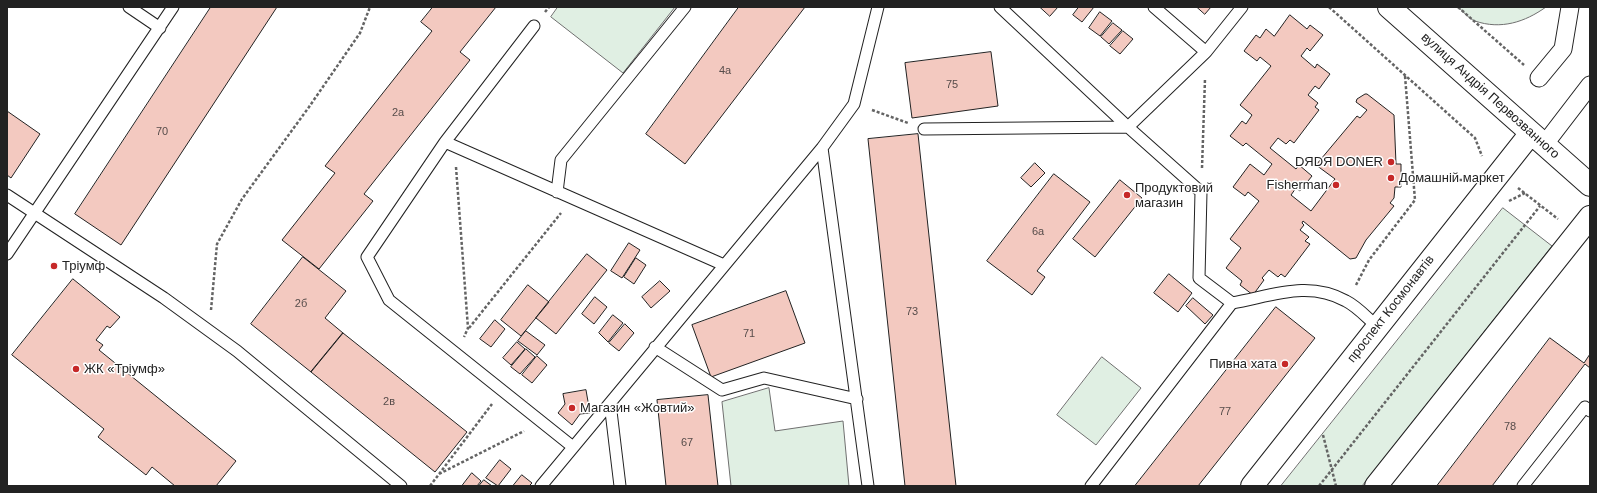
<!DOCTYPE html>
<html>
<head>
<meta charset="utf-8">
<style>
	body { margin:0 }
	#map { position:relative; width:1597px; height:493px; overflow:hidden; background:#fff; font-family:Helvetica,sans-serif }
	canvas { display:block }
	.frame { position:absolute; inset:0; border:8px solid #222; pointer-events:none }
</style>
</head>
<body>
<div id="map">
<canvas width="1597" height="493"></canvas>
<div class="frame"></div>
</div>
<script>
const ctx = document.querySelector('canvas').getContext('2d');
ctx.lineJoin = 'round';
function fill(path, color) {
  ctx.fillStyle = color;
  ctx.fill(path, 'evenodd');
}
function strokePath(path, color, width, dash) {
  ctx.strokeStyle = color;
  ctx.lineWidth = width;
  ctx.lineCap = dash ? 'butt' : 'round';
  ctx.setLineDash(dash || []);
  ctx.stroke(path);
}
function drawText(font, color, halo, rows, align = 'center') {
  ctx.font = font + ' Helvetica,sans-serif';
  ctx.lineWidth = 3;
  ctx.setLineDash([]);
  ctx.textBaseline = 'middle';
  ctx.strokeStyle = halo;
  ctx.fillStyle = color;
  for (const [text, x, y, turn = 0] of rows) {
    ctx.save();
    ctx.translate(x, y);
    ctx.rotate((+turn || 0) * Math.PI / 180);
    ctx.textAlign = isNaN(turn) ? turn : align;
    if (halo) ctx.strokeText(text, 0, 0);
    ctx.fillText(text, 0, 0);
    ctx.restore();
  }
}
const green = new Path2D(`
	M558 7H675L623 73 551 17Z
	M1458 7H1546C1525 22 1501 30 1475 21 1469 19 1463 11 1458 7Z
	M1503 208 1552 246 1362 486H1281Z
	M1102 357 1141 388 1096 445 1057 415Z
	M769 388 775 431 843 421 849 486H731L722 402Z`);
fill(green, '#e0efe3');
strokePath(green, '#6f6f6f', 1);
const building = new Path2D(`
	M211 7H277L121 245 75 214Z
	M433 7H496L460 52 470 60 364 194 373 201 319 269 282 240 335 173 325 166 432 31 421 22Z
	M739 7H805L685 164 646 134Z
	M1040 7H1058L1050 16Z
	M1079 7H1094L1082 22 1073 15Z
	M1197 7H1211L1205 14Z
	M1100 12 1112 21 1100 36 1089 28Z
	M1290 15 1307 29 1310 25 1323 35 1310 51 1307 48 1301 56 1315 68 1317 64 1330 74 1319 89 1315 86 1308 95 1318 103 1315 107 1319 110 1294 143 1290 140 1286 144 1278 138 1270 148 1296 169 1299 165 1312 176 1300 191 1296 188 1291 195 1311 211 1335 179 1316 165 1357 116 1360 118 1367 110 1356 102 1357 99 1365 94H1367L1394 115 1396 164H1401V187H1395L1394 198 1390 203 1394 206 1366 240 1356 258 1350 259 1303 221 1302 223 1304 225 1300 230 1309 237 1305 241 1310 244 1285 277 1281 274 1278 277 1269 270 1262 278 1264 280 1253 295 1240 285 1242 281 1226 268 1241 248 1230 239 1259 201 1248 192 1245 196 1233 187 1250 164 1264 175 1272 164 1246 143 1243 146 1230 136 1242 121 1246 124 1252 115 1240 105 1271 66 1260 57 1257 61 1244 51 1256 35 1260 38 1266 29 1274 36Z
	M1113 23 1122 30 1109 44 1101 37Z
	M1123 31 1133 39 1120 54 1110 46Z
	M991 52 998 106 912 118 905 63Z
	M7 111 40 134 11 178 7 175Z
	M918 134 956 486H905L868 139Z
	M1035 163 1045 173 1031 187 1021 178Z
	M1054 174 1090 202 1037 271 1045 277 1032 295 987 261Z
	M1120 180 1142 198 1095 257 1073 239Z
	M629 243 640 250 622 278 611 271Z
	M587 254 607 270 556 334 536 318Z
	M303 257 346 291 325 318 343 333 311 372 251 324Z
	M636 258 646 265 634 284 624 277Z
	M1169 274 1192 293 1178 312 1154 293Z
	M73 279 120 317 110 328 107 326 96 340 103 345 99 350 236 461 216 486H175L152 467 146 475 98 437 104 429 12 355Z
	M660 281 670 291 651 308 642 297Z
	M528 285 549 302 521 336 501 320Z
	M786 291 805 343 711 377 692 325Z
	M595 297 607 307 594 324 582 314Z
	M1193 298 1213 315 1205 324 1186 306Z
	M1276 307 1315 338 1198 486H1135Z
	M613 315 623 323 608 342 599 333Z
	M495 320 505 329 491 347 480 339Z
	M625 324 634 333 619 351 609 343Z
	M526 331 545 345 537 355 518 341Z
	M343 333 467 432 435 472 311 372Z
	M1550 338 1584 363 1590 354V368L1585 364 1492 486H1437Z
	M517 342 525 349 511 365 503 358Z
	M526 349 535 357 520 374 511 367Z
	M537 356 547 365 532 383 522 375Z
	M586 390 590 413 580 414 572 425 558 413 565 404 563 394Z
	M708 395 718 486H666L657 400Z
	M500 460 511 469 498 486 486 478Z
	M472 473 481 481 477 486H462Z
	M522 475 532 483 529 486H513Z
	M484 480 492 486H479Z`);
fill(building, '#f3c9c0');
strokePath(building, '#222', 1);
const service = new Path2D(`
	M129 7 160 28
	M1000 7 1128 127 1201 192 1199 278 1232 303
	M1154 7 1206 52 1242 7
	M534 26 445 142 367 257 389 300 573 447
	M924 129 1128 127 1206 52
	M445 142 724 265
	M822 148 868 486
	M557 192 561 160 685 7
	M7 195 164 298 237 351 401 486
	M7 254 173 7
	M655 347 722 390 764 378 857 399
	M610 403 620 486
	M541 486 822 148 854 104 878 7
	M1091 486 1232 303C1272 296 1308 280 1346 301 1358 307 1368 319 1378 327
	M1523 486 1585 407 1590 411`);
const pedestrian = new Path2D(`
	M1539 78 1563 49 1570 7
	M1544 145 1590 85`);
const tertiary = new Path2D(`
	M1389 7 1590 185
	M1252 486 1531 133
	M1376 486 1590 217`);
strokePath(service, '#222', 13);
strokePath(pedestrian, '#222', 19);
strokePath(tertiary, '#222', 24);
strokePath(new Path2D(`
	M1329 7 1475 138 1482 156
	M1458 7 1524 65
	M545 12 549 7
	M872 110 908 123
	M456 167 468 328 464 337
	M1202 168 1205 79
	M1414 179 1464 180
	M1518 188 1558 219
	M1509 201 1525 193
	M1356 285 1369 260 1415 200 1405 76
	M211 310 217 244 242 199 309 107 360 33 370 7
	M469 328 561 213
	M1323 435 1336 486
	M439 474 524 431
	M430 486 492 404
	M1319 486 1540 206`), '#646464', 2.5, [3, 2]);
strokePath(service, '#fff', 11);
strokePath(pedestrian, '#fff', 17);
strokePath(tertiary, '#fff', 22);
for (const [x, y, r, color] of [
	[1391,162,4,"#c62828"],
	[1391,178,4,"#c62828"],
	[1336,185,4,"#c62828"],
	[1127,195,4,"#c62828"],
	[54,266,4,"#c62828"],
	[1285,364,4,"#c62828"],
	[76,369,4,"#c62828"],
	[572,408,4,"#c62828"]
]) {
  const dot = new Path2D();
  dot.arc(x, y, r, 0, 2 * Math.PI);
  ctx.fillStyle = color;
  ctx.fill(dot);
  strokePath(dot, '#fff', 1.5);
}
drawText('11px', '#564c4a', null, [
	["4а",725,71],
	["75",952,85],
	["2а",398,113],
	["70",162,132],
	["6а",1038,232],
	["2б",301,304],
	["73",912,312],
	["71",749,334],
	["2в",389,402],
	["77",1225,412],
	["78",1510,427],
	["67",687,443]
]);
drawText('13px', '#222', '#fff', [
	["вулиця Андрія Первозванного",1490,96,42],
	["проспект Космонавтів",1391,309,-52]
]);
drawText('13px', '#222', '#fff', [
	["DЯDЯ DONER",1383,162,"right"],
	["Домашній маркет",1399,178],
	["Fisherman",1328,185,"right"],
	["Продуктовий",1135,188],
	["магазин",1135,203],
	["Тріумф",62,266],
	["Пивна хата",1277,364,"right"],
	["ЖК «Тріумф»",84,369],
	["Магазин «Жовтий»",580,408]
], 'left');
</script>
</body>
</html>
